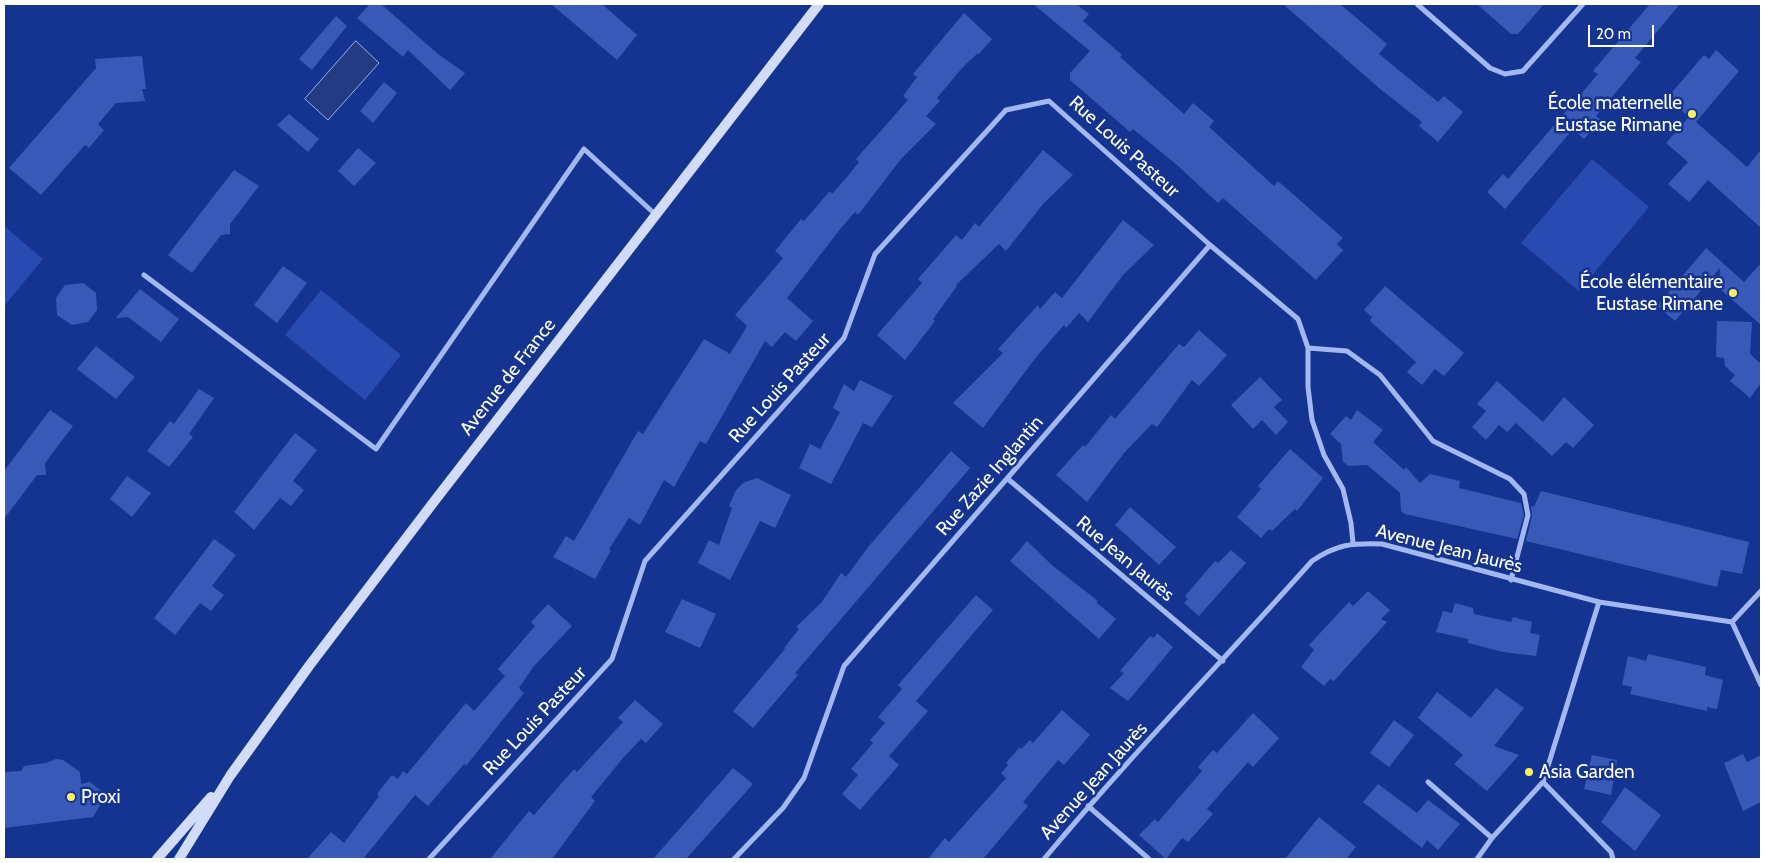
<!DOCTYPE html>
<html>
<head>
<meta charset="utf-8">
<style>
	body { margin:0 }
	#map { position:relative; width:1765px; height:863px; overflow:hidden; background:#153491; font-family:Cabin,sans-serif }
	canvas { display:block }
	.frame { position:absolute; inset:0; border:5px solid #fff; pointer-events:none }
	.scale { position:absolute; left:1588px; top:25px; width:66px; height:22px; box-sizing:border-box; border:2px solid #fff; border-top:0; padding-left:6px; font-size:15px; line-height:18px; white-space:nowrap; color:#fff; -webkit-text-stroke:4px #153491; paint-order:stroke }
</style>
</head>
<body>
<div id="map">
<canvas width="1765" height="863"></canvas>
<div class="frame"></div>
<div class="scale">20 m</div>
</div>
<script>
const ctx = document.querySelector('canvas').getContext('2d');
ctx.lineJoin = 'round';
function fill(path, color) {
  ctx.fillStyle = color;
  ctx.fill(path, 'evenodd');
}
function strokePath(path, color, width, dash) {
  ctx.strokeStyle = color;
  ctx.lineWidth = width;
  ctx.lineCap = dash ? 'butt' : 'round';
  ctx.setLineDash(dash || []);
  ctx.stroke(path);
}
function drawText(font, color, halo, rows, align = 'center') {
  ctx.font = font + ' Cabin,sans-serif';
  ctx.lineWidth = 5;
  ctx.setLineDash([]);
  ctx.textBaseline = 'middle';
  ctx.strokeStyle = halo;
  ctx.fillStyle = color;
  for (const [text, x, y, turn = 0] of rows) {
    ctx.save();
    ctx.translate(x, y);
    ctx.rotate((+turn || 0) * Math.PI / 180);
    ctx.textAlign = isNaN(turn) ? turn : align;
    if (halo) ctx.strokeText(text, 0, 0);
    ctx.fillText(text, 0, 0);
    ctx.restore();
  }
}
fill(new Path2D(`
	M1592 159 1649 207 1579 291 1521 243Z
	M4 226 43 259 4 306Z
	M321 290 401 355 365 400 285 335Z`), '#274bb0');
const water = new Path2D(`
	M356 41 379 63 328 120 305 99Z`);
fill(water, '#243a81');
strokePath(water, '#95aff3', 1);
fill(new Path2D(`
	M370 4H381L438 54 465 73 450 90 408 50 403 57 357 18Z
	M551 4H602L637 35 617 60Z
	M1033 4H1076L1089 14 1083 21 1122 55 1120 57 1184 114 1193 103 1214 121 1209 127 1274 186 1278 181 1343 238 1337 244 1343 250 1316 280 1223 198 1218 203 1177 165 1133 129 1130 132 1070 80V73L1090 51Z
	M1283 4H1340L1387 44 1379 54 1438 102 1444 96 1463 112 1438 142 1419 126 1422 122 1379 88Z
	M1477 4H1544L1518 34H1511Z
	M1650 4H1680L1635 58 1641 62 1596 116 1601 120 1584 139 1573 129 1505 209 1487 192 1503 174 1508 179 1598 74 1593 71Z
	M964 13 992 39 979 54 978 53 963 67 937 98 940 101 926 116 936 124 901 159 858 215 855 212 841 228 787 298 813 321 796 341 785 332 772 347 765 341 706 444 700 441 674 487 664 480 640 525 629 518 609 549 611 550 595 579 553 557 566 536 574 541 638 431 643 434 704 339 730 354 747 326 735 315 783 258 775 251 801 219 804 221 830 191 832 194 847 177 859 162 856 159 908 100 903 96 917 77 913 74Z
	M336 16 347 26 312 70 299 59Z
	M1716 50 1739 71 1696 122 1747 167 1761 150V228L1708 180 1689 202 1668 184 1688 162 1666 143 1689 117 1667 98 1704 55 1709 59Z
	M142 56 146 89H142L145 101 116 103 98 124 104 130 89 148 85 145 41 195 9 168 96 68 95 59Z
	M384 82 397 93 373 123 360 111Z
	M289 114 319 139 308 152 277 125Z
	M358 148 376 163 354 186 338 171Z
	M1043 150 1073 175 1043 204 1006 251 999 244 956 285 957 286 933 319 935 321 905 360 877 335 922 283 918 279 956 235 962 240 975 223 979 227Z
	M234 170 259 186 230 224V234L221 235 192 273 168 255Z
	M1123 220 1154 245 1123 275 1088 322 1079 313 1066 328 1064 325 1037 356 983 428 953 403 1003 353 998 349 1038 305 1040 309 1055 292 1062 298Z
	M1706 248 1744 282 1761 263V325L1719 288 1720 268 1675 321 1657 306Z
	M283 266 307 283 277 323 254 305Z
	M83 283 96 293 97 310 88 322 72 325 57 315 56 298 65 285Z
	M1385 286 1464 353 1444 376 1435 369 1422 385 1407 372 1416 362 1370 321 1372 317 1364 310Z
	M140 289 179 319 161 342 128 317 116 318Z
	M1717 321 1752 322 1750 354 1761 364V383L1750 398 1730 381 1735 375 1725 366 1724 358 1716 357Z
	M1199 330 1227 355 1199 386 1192 380 1157 427 1152 424 1124 453 1087 502 1056 475 1083 445 1085 447 1111 415 1115 419 1179 344 1184 347Z
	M96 346 135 377 116 399 77 369Z
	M1260 377 1282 400 1274 407 1288 422 1276 435 1262 420 1253 429 1231 405Z
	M860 380 893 396 872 427 863 423 831 484 799 468 810 444 820 449 840 412 833 408 844 384 854 391Z
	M1497 381 1543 422 1564 397 1594 425 1573 448 1566 442 1552 456 1516 423 1507 432 1499 425 1486 440 1472 427 1486 411 1477 404Z
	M199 389 214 398 189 434 193 437 169 467 147 451 170 421 174 424Z
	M50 410 73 426 45 463 46 475H37L4 519V471Z
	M1357 410 1383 430 1373 442 1404 470 1406 467 1420 483 1430 474 1460 481 1459 488 1521 503 1524 515 1517 539 1405 514 1401 511 1400 493 1385 480 1367 465 1349 466 1343 462 1341 444 1330 434 1346 416 1351 420Z
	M295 433 317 450 293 481 304 490 291 506 280 498 254 530 234 512Z
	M1290 449 1323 478 1297 511 1295 509 1272 531 1269 529 1261 538 1237 517 1261 489 1258 486Z
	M951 451 970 468 795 673 798 675 753 728 733 711 785 649 784 648 799 629 796 627 821 603 841 573 846 577 869 546Z
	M127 476 151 493 132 517 110 499Z
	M757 478 791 495 775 528 760 521 730 580 698 563 709 540 719 545 732 508 729 506 736 490 743 483Z
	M1541 491 1749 542 1742 574 1721 570 1717 587 1526 541 1532 516 1531 506 1534 507Z
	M1130 507 1176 547 1159 565 1115 525Z
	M214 539 236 555 212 586 224 595 211 611 200 603 175 635 154 618Z
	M1027 541 1053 566 1098 601 1096 602 1116 619 1099 639 1010 561Z
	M1231 550 1246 563 1199 616 1184 603 1188 599 1185 596 1215 561 1218 563Z
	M1368 591 1390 610 1381 619 1387 622 1334 681 1330 679 1324 686 1301 667 1314 650 1309 645 1349 602 1353 606Z
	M976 595 993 610 916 701 928 711 889 756 899 765 860 810 842 794 858 775 851 769 873 743 870 740 885 723 878 717 902 689 898 685Z
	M682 599 716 614 700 648 665 632Z
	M1455 603 1473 608 1474 614 1511 622 1513 617 1532 622 1530 633 1540 635 1536 656 1503 652 1468 643V639L1436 632 1443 611 1452 613Z
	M548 604 572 626 533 667 519 688 524 693 466 766 464 764 428 806 415 795 363 859H307L331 832 344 843 379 796 377 794 392 775 398 779 403 771 407 774 466 703 474 711 505 676 498 669 535 626 531 622Z
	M1157 633 1173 647 1128 701 1110 688 1124 673 1120 671 1150 636 1154 638Z
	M1648 654 1706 667 1705 675 1723 680 1717 709 1707 707V711L1630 694 1632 687 1622 685 1628 656 1646 661Z
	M1496 688 1524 708 1494 746 1519 755 1487 791 1454 764 1463 755 1418 718 1437 692 1471 718Z
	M635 700 663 724 646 743 641 739 623 758 591 797 595 801 552 859H490L529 811 534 815 574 769 577 772 623 722 618 718Z
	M1062 710 1090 735 1064 765 1058 760 1023 802 1028 806 983 859H928L945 838 949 842 1006 778 1001 773 1008 765 1006 763 1020 747 1021 749 1030 740 1033 743Z
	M1253 713 1279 738 1253 767 1248 762 1207 809 1213 814 1188 842 1182 838 1166 859 1139 835 1155 819 1158 822 1202 771 1198 767 1213 750 1217 753Z
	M1394 720 1414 735 1389 767 1370 753Z
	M1743 754 1747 762 1761 755V802L1743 811 1724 763Z
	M1592 755 1617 760 1611 795 1584 789Z
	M56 759 63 760 80 772 81 784 90 782 106 795 93 817 4 828V772L21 771 24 766 46 763Z
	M733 768 753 784 686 859H653Z
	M1378 784 1417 813 1428 800 1460 824 1438 850 1427 840 1422 848 1363 802Z
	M1625 787 1661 815 1635 851 1601 822Z
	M1319 817 1356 847 1346 859H1285Z`), '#3959b8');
strokePath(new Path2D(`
	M1417 4 1490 68 1505 74 1523 71 1583 4
	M144 275 376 449 584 149 656 215
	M1008 479 1223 661
	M1353 543 1351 523 1343 489 1324 455 1312 420 1308 387V348L1347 351 1380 375 1433 441 1510 479 1524 494 1528 515 1511 580
	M1732 622 1761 591
	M1428 782 1492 838
	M1543 782 1611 852 1613 859
	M1088 806 1149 859
	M429 859 612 659 645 561 844 338 875 254 1006 110 1049 101 1210 245
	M734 859 783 808 804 778 844 666 1210 245 1298 319 1308 348
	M1044 859C1129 757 1223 661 1312 561 1337 544 1352 543 1382 544L1599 602 1732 622 1761 685
	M1477 859 1492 838 1543 782 1599 602`), '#a3b7f1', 5);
strokePath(new Path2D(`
	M157 859 211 797
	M179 859 230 776 309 666 436 499 819 4`), '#d1dbfb', 10);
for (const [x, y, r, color] of [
	[1692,114,5,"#fff062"],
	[1733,293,5,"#fff062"],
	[1529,772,5,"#fff062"],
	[71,797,5,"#fff062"]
]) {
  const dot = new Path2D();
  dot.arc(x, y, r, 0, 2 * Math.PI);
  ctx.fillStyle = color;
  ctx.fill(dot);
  strokePath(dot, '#153491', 2);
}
drawText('19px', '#fff', '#153491', [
	["École maternelle",1682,103],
	["Eustase Rimane",1682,125],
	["École élémentaire",1723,282],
	["Eustase Rimane",1723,304],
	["Asia Garden",1539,772,"left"],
	["Proxi",81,797,"left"]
], 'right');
drawText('19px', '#fff', '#153491', [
	["Rue Louis Pasteur",1124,147,42],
	["Avenue de France",508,377,-52],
	["Rue Louis Pasteur",780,388,-48],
	["Rue Zazie Inglantin",990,476,-49],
	["Avenue Jean Jaurès",1449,549,14],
	["Rue Jean Jaurès",1125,559,40],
	["Rue Louis Pasteur",535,721,-47],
	["Avenue Jean Jaurès",1094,781,-48]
]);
</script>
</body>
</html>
